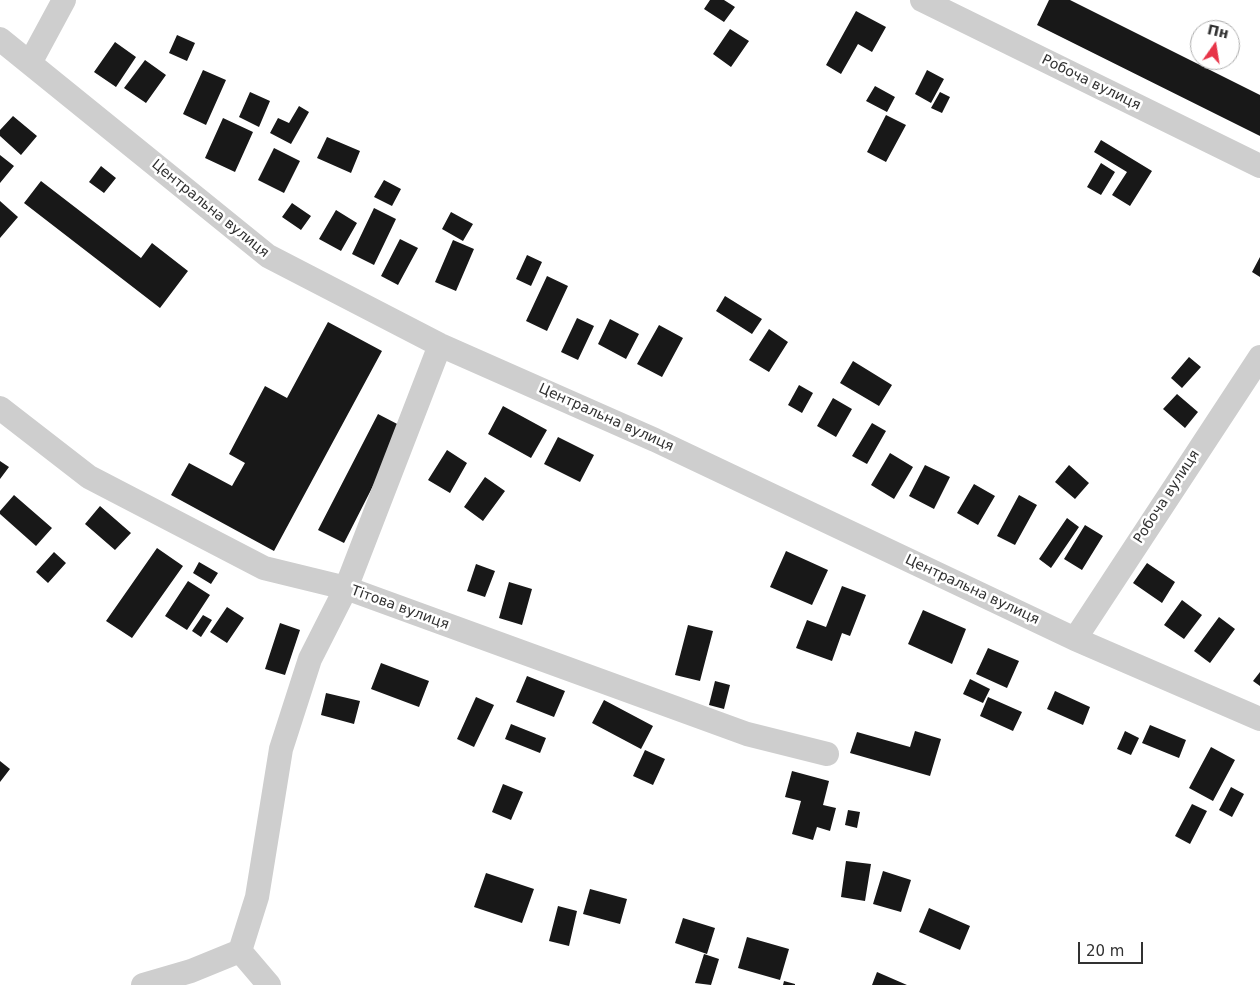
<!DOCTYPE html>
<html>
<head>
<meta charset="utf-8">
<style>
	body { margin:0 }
	#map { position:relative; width:1260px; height:985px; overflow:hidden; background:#fff; font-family:"DejaVu Sans",sans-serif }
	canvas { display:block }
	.north { position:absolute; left:1190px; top:20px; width:50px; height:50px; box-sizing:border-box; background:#fff; border:1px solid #adadad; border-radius:50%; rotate:13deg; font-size:14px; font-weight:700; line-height:20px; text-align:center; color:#313131 }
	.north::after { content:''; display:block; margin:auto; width:18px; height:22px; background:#e73448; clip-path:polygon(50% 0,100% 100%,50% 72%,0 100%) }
	.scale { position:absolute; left:1078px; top:942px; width:65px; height:22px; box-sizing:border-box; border:2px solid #313131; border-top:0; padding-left:6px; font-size:15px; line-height:18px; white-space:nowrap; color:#313131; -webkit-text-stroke:4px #fff; paint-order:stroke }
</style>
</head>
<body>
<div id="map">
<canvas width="1260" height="985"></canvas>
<div class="north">Пн</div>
<div class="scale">20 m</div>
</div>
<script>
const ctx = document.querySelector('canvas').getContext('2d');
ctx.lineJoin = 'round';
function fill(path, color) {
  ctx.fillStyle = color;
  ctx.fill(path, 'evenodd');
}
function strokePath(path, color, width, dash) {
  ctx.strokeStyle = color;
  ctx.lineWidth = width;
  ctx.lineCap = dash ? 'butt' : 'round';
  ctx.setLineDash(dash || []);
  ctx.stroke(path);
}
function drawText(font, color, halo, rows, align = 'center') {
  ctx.font = font + ' "DejaVu Sans",sans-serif';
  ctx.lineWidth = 5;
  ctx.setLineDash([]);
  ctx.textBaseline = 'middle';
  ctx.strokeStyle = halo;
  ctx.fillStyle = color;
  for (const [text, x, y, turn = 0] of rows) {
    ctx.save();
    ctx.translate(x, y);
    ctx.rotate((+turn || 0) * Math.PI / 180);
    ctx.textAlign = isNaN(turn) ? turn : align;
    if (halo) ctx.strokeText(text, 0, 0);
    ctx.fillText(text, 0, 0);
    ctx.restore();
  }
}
fill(new Path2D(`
	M710 0H724L735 7 724 22 704 9Z
	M1049 0H1070L1260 95V136L1037 25Z
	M856 11 886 27 872 52 858 44 841 74 826 65Z
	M730 29 749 41 731 67 713 54Z
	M177 35 195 43 187 61 169 53Z
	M115 42 136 57 116 87 94 72Z
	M145 60 166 75 146 103 124 88Z
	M203 70 226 80 206 125 183 114Z
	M927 70 944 79 931 103 915 94Z
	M875 86 895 97 887 112 866 101Z
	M250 92 270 101 259 127 239 117Z
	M940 92 950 97 942 113 931 108Z
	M299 106 309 112 291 144 270 133 278 118 289 123Z
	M886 115 906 125 886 162 867 152Z
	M13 116 37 136 21 155 0 136V130Z
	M223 118 253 132 235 172 205 158Z
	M327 137 360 151 351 173 317 158Z
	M1101 140 1152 171 1130 206 1112 195 1127 172 1094 152Z
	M274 148 300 161 284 193 258 180Z
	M0 155 14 166 0 183Z
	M1101 163 1115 172 1101 195 1087 187Z
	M101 166 116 178 104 193 89 182Z
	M384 180 401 189 392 206 374 197Z
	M41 181 141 258 152 243 188 271 160 308 24 203Z
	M0 201 18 217 0 238Z
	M292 203 311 216 301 230 282 217Z
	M374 208 396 219 374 265 352 254Z
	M336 210 357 223 341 251 319 239Z
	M451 212 473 224 463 241 442 229Z
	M400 239 418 248 398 285 381 276Z
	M453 240 474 249 456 291 435 282Z
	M527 255 542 262 531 286 516 279Z
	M1260 257V277L1252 272Z
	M547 276 568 286 547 331 526 321Z
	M725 296 762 319 752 334 716 311Z
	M577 318 594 326 578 360 561 352Z
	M610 319 639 334 626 359 598 344Z
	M328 322 382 351 274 551 171 495 189 463 232 486 245 463 229 454 265 386 287 398Z
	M659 325 683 338 662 377 637 364Z
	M769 329 788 342 769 372 749 360Z
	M1189 357 1201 367 1182 388 1171 378Z
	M853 361 892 385 879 406 840 383Z
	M799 385 813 393 802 413 788 405Z
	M1177 394 1198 412 1185 428 1163 409Z
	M833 398 852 409 836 437 817 426Z
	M503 406 547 430 531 458 488 434Z
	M378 414 403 427 344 543 318 530Z
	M872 423 886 431 867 464 852 456Z
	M558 437 594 455 580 482 544 464Z
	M447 450 467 463 450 493 428 480Z
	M890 453 913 467 894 499 871 485Z
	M0 461 9 467 0 479Z
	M925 465 950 477 934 509 909 496Z
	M1069 465 1089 483 1075 499 1055 482Z
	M485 477 505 491 483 521 464 507Z
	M974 484 995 496 978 525 957 513Z
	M14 495 52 528 36 546 0 514V511Z
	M1019 495 1037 505 1015 545 997 536Z
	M100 506 131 533 115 550 85 524Z
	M1067 518 1079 527 1051 568 1039 559Z
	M1085 525 1103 536 1082 570 1064 559Z
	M157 548 183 566 132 638 106 621Z
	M786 551 828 570 812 605 770 587Z
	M54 552 66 563 48 583 36 572Z
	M199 562 218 573 211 584 193 573Z
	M1147 563 1175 582 1162 603 1133 583Z
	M476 564 495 571 485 597 467 591Z
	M188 581 210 595 187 630 165 616Z
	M509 582 532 589 522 625 499 618Z
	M842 586 866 595 850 636 842 633 832 661 796 648 807 620 826 627Z
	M1182 600 1202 615 1184 639 1164 625Z
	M227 607 244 618 227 643 210 632Z
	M923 610 966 629 952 664 908 644Z
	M203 615 212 620 201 637 192 631Z
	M1219 617 1235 629 1210 663 1194 651Z
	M280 623 300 630 285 675 265 669Z
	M688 625 713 631 700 681 675 675Z
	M988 648 1019 661 1007 688 976 674Z
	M381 663 429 681 419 707 371 689Z
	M1260 672V686L1253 681Z
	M527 676 565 691 554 717 516 702Z
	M970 679 990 689 983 703 963 694Z
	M715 681 730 685 724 709 709 705Z
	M1055 691 1090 707 1083 725 1047 709Z
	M326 693 360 701 354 724 321 715Z
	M476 697 494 705 474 747 457 739Z
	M988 697 1022 712 1013 731 980 716Z
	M604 700 653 726 641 749 592 723Z
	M511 724 546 738 540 753 505 739Z
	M1150 725 1186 740 1179 758 1142 743Z
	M915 731 941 739 930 776 850 753 857 732 910 747Z
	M1125 731 1139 738 1131 755 1117 749Z
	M1211 747 1235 760 1213 801 1189 788Z
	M645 750 665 759 653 785 633 776Z
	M0 761 10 769 0 782Z
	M792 771 829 781 823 805 836 808 830 831 817 827 813 840 792 834 801 801 785 797Z
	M503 784 523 792 511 820 492 812Z
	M1231 787 1244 794 1232 817 1219 810Z
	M1192 804 1207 811 1190 844 1175 836Z
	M848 810 860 812 857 828 845 825Z
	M846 861 871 864 865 901 841 897Z
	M883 871 911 880 901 912 873 904Z
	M486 873 534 889 522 923 474 907Z
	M590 889 627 899 620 924 583 914Z
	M558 906 577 911 569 946 549 941Z
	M929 908 970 926 960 950 919 932Z
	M683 918 715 928 707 954 675 943Z
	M747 937 789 949 780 980 738 968Z
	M704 954 719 959 711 985 695 983Z
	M877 972 907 985H872Z
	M784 981 795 984V985H783Z`), '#181818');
strokePath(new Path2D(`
	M922 0 1260 166
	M0 39 268 256 440 345 655 440 1075 639 1260 719
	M30 63 64 0
	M0 408 89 477 264 568 346 588 747 734 827 754
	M1075 639 1260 357
	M240 951 269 985
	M143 985 191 971 240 951 257 897 281 749 310 659 346 588 440 345`), '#cecece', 24);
drawText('14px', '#313131', '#fff', [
	["Робоча вулиця",1091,83,26],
	["Центральна вулиця",210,209,39],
	["Центральна вулиця",606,418,24],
	["Робоча вулиця",1167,497,-57],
	["Центральна вулиця",972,590,25],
	["Тітова вулиця",400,608,20]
]);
</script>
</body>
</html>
